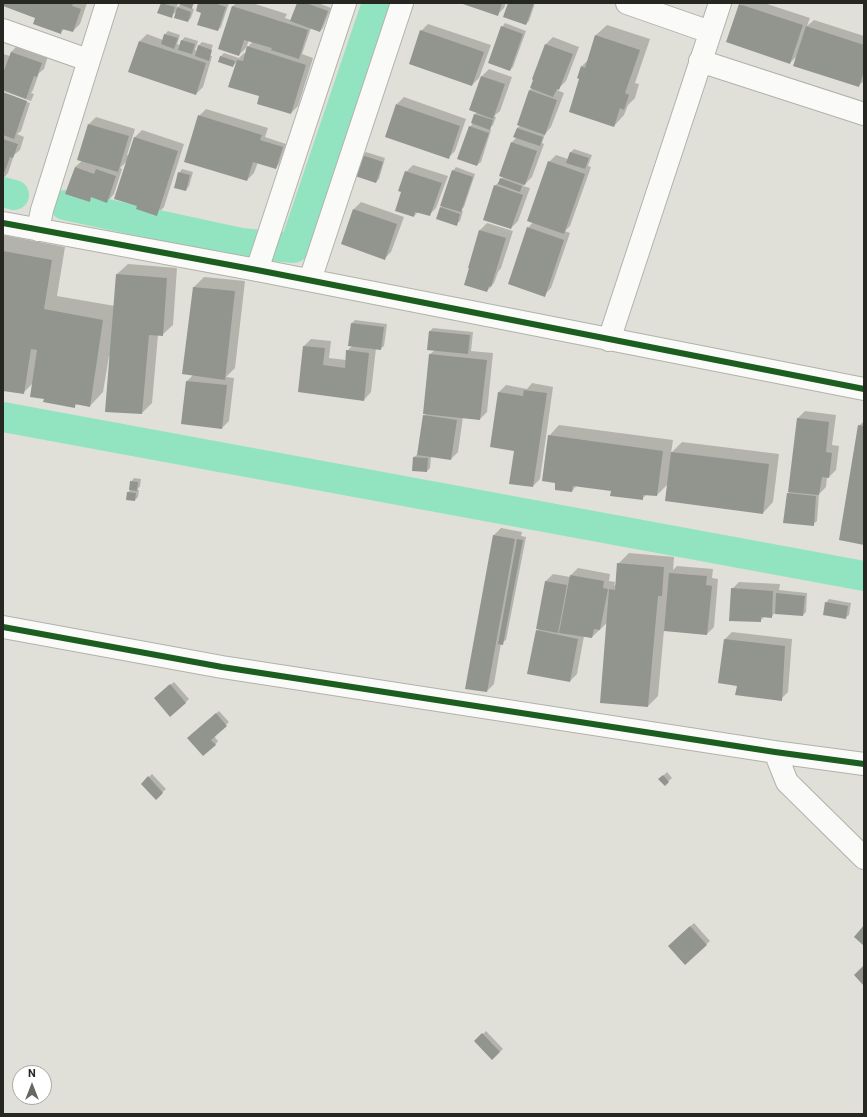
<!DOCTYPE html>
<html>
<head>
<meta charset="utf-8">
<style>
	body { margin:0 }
	#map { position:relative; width:867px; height:1117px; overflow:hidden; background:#e0e0d8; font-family:Roboto,sans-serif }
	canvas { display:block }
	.frame { position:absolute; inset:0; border:4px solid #272721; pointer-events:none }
	.north { position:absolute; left:12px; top:1065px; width:40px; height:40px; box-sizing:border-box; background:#fff; border:1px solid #a9a9a6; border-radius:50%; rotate:0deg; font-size:11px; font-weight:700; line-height:16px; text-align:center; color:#272721 }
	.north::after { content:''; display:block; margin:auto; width:14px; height:18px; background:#686861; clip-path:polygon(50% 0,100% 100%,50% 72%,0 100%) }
</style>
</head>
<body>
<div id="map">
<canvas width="867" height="1117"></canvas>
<div class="frame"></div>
<div class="north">N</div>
</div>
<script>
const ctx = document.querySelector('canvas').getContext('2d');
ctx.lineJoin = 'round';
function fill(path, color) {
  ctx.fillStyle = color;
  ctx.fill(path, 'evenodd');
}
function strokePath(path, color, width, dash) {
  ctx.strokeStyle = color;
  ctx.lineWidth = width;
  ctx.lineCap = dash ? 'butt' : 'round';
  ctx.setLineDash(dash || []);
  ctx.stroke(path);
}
fill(new Path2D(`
	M3 3H87L80 24 73 31 65 28 60 33 37 17 3 5Z
	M162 3 178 4 176 9 181 4 179 3H195L191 8 194 9 191 18 188 21 177 11 171 16 159 13Z
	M199 3H229L221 27 218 30 203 12Z
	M236 3H252L287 14 285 18 291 20 298 3H318L331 8 323 28 320 31 311 28 302 54 313 58 298 106 291 113 260 96 237 62 233 66 220 57 224 53 239 58 244 53 246 54 248 47 253 41 249 40 246 48 239 55 220 48 233 6Z
	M462 3H506L504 8 497 15Z
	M509 3H535L529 21 526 24Z
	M742 3H764L810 18 807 26 814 20 864 36V81L858 86 798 55 790 63 728 42Z
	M505 23 526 31 513 67 510 70 502 27Z
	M428 24 491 45 479 78 472 85 421 31Z
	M607 25 650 39 635 83 639 84 635 98 628 105 624 115 614 126 581 67 588 60 596 35Z
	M168 31 180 35 177 44 180 45 182 40 185 37 198 41 195 50 197 51 199 45 202 42 213 45 209 56H212L215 46 203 87 196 94 129 72 140 41 147 34 163 40 165 34Z
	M553 37 579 47 566 81 557 90 564 93 551 127 545 134 542 143 544 144 532 177 523 186 530 188 518 221 511 228 495 186 503 177 500 176 512 142 517 137V128L520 126 518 125 530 90 532 88 546 44Z
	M18 45 48 56 44 69 39 73 33 90 31 93 34 94 31 101 3 91V54L10 56 11 52Z
	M489 69 512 77 500 111 494 116 496 117 493 125 489 129 491 130 481 162 477 165 470 127 473 123 475 114 478 112 470 110 482 76Z
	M3 93 30 103 21 131 17 134 24 137 20 150 14 155 8 173 3 179Z
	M404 97 466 119 455 151 448 158 397 104Z
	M206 109 268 128 265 137 286 144 279 164 276 168 258 162 254 173 247 180 199 116Z
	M96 117 135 129 127 155H129L135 137 142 130 184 144 164 207 157 214 138 206 127 161 120 168 122 169 114 194 107 202 93 197 89 201 75 167 83 160 89 124Z
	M574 149 592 155 588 166 591 167 570 226 565 231 570 233 551 288 544 295 528 228 533 222 549 162 556 155 568 159 570 153Z
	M366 152 385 158 379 179 376 182 363 155Z
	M413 165 448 176 436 208 429 215 418 212 414 216 402 191 406 172Z
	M456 167 475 174 464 207 461 210 463 211 460 221 456 224 440 208 443 205 453 171Z
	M182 169 193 172 189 186 186 190 179 173Z
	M361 202 404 217 391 252 384 259 354 209Z
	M487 223 513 231 501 268 498 272 494 283 487 291 469 267 480 230Z
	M3 235 65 247 57 296 115 306 117 274 128 264 177 268 173 325 162 335H158L152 403 142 413 111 356H109L103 392 90 406 77 404 74 407 45 398 33 383 23 393 3 390Z
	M204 277 245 281 235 368 226 377 234 378 229 421 222 428 182 423 187 381 193 375 183 373 194 287Z
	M355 320 387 324 384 346 380 349 376 348 371 392 364 400 299 391 304 346 311 339 331 341 329 358 346 360 347 351 353 345 352 323Z
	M433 328 473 332 471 351 493 353 487 412 480 419 463 417 458 452 451 459 431 456 430 468 427 471 414 457 418 454 424 416 427 413 430 354 435 350 430 331Z
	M532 383 553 387 540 479 533 486 515 450 499 392 506 385 527 389Z
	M805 411 836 415 832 445 839 446 836 470 829 477H827L826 487 819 494 817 521 813 524 788 494 789 492 798 418Z
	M864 421V544L859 426Z
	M559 425 673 440 671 453 682 442 779 454 773 502 763 513 668 484 657 495 647 494 642 499 612 490 577 485 572 491 556 482 549 436Z
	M134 478 141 479 140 486 137 490H139L138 497 135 500 127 499 128 492 132 489 131 482Z
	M501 528 522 532 521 536 526 537 506 640 501 643 494 684 487 691 466 688 494 535Z
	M629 553 674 557 673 570 677 566 713 569 712 578 718 579 714 627 707 634 664 630 658 696 648 706 608 622 592 637 584 636 577 674 570 681 537 631 539 629 546 581 553 574 570 577 571 575 578 568 610 574 609 581 615 582 614 586 617 583 618 564Z
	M739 582 780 584 779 590 807 593 806 612 803 615 775 613 771 617 765 616 760 621 732 589Z
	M829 599 851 603 849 615 845 618 826 603Z
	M732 632 792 639 788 692 781 699 738 685 720 682 725 639Z
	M174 682 189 699 185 703 158 695Z
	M219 711 229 722 214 736 218 741 215 745 191 735Z
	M667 772 672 778 665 784 660 779Z
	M152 774 166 789 156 798 142 784Z
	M694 923 710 941 685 963 669 946Z
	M486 1031 503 1049 493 1058 476 1041Z`), '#0003');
strokePath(new Path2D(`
	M3 192 14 195
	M65 205 241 243 294 248 377 3
	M3 417 864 576`), '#92e4c1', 30);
fill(new Path2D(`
	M3 3H73L72 6 81 9 73 32 62 29 61 34 33 24 35 18 3 6Z
	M161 3 175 7 172 18 157 13Z
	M176 3H193L192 9Z
	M198 3H214L226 7 218 31 197 25 201 13 196 11Z
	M297 3H306L328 11 320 32 290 21Z
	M460 3H502L498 16Z
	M508 3H534L526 25 503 17Z
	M739 4 803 25 790 64 726 42Z
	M232 6 308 30 299 59 271 50 272 48 244 40 239 56 218 49Z
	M177 7 191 12 188 22 174 18Z
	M501 26 523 34 510 71 488 63Z
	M806 26 864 45V71L859 87 793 66Z
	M420 30 484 52 472 86 409 64Z
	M164 34 178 38 174 49 161 44Z
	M595 35 640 50 625 93 629 95 624 110 620 108 614 127 569 112 579 79 577 78 581 66 585 68Z
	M181 40 195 44 192 54 178 50Z
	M139 41 206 63 196 95 128 72Z
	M545 44 573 54 559 90 557 89 553 97 530 88 533 80 532 79Z
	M198 45 212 50 209 61 195 56Z
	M247 46 306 65 291 114 257 104 259 96 228 87 237 60 243 61Z
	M11 52 42 63 37 77 34 76 26 99 3 90V73Z
	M220 56 235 61 233 67 218 62Z
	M481 76 505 84 493 119 469 110Z
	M529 90 557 100 545 135 517 125Z
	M3 92 27 101 14 139 3 135Z
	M396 104 460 126 449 159 385 137Z
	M474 114 493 120 490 130 471 123Z
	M198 115 262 135 260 140 283 147 276 169 253 162 247 181 184 162Z
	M88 124 129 136 118 172 77 160Z
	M469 126 489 133 477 166 457 159Z
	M517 128 543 137 540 146 513 137Z
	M134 137 178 151 157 216 136 209 137 206 114 199Z
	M3 139 18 144 13 158 10 157 3 176Z
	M511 142 537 151 525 185 499 176Z
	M570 152 589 158 585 169 566 163Z
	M362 155 383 162 376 183 355 176Z
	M548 161 585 174 564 234 527 221Z
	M75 167 94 174 96 169 116 176 107 203 91 197 90 202 65 194Z
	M452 170 473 177 461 212 440 206Z
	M405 171 442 183 430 216 415 212 414 217 395 211 401 192 398 191Z
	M178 172 190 175 186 191 174 188Z
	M500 178 522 186 520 192 498 184Z
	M494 185 523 195 511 229 483 220Z
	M440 207 460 214 457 226 436 219Z
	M353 209 397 224 385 260 341 244Z
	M527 227 564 240 545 297 508 284Z
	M479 230 506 238 491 287 489 286 487 292 464 285 469 268H468Z
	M3 251 52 260 44 309 103 320 90 407 75 404V408L43 402 44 399 30 397 37 350 31 349 24 394 3 391Z
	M116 274 167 278 163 336 149 335 142 414 105 412Z
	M193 287 235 291 225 380 182 374Z
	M351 323 384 327 381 350 348 346Z
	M429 331 470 335 468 354 427 350Z
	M303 346 325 348 323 365 345 368 346 350 369 353 364 401 298 392Z
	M429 354 487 360 480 420 423 414Z
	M186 381 227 385 222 429 181 424Z
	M524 390 547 393 533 487 509 484 514 451 490 447 498 392 523 396Z
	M423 415 457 420 451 460 417 455Z
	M797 418 829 422 826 452 832 453 829 478 822 477 819 495 788 492Z
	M858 425 864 426V545L839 540Z
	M548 435 663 451 657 496 643 495V500L610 496 611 491 573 486 572 492 555 490V483L542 481Z
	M671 452 769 464 763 514 665 501Z
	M413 457 428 458 427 472 412 471Z
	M130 481 138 482 137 491 129 490Z
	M127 492 136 493 135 501 126 500Z
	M787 493 816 496 814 526 783 523Z
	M493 535 515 539 487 692 465 689Z
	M517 539 523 540 503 645 498 644Z
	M617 563 664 567 662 596H658L648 707 600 703 609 589 615 590Z
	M669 573 707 576 706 585 712 586 707 635 664 631Z
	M570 575 604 581 603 588 608 589 600 630 594 629 592 638 559 633Z
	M545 581 567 585 558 633 536 629Z
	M731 588 773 591 772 618 761 617V622L729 621Z
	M776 593 805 596 803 616 775 614Z
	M825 602 848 606 846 619 823 615Z
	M536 630 578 639 570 682 527 674Z
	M724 639 785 646 782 701 735 695 737 686 718 683Z
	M170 684 186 703 170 717 154 698Z
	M216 713 227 726 211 740 216 745 203 756 187 738Z
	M663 775 669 782 665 786 658 779Z
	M148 776 163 793 156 800 141 784Z
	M864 925V946L854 937Z
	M690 926 707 945 685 965 668 946Z
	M864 965V986L854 975Z
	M482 1033 500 1052 492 1060 474 1041Z`), '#92948e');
const minor = new Path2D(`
	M627 3 710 32
	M3 30 88 60
	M700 61 864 114
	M3 223 257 270 864 389
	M38 230 42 210 107 3
	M257 270 345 3
	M310 280 402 3
	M609 340 720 3
	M3 627 222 667 775 752 864 764
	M775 752 787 782 864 858`);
strokePath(minor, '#b2b2ad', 24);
strokePath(minor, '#fafaf9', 22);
strokePath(new Path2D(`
	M3 223 257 270 864 389
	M3 627 222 667 775 752 864 764`), '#1b5e20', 6);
</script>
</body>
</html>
